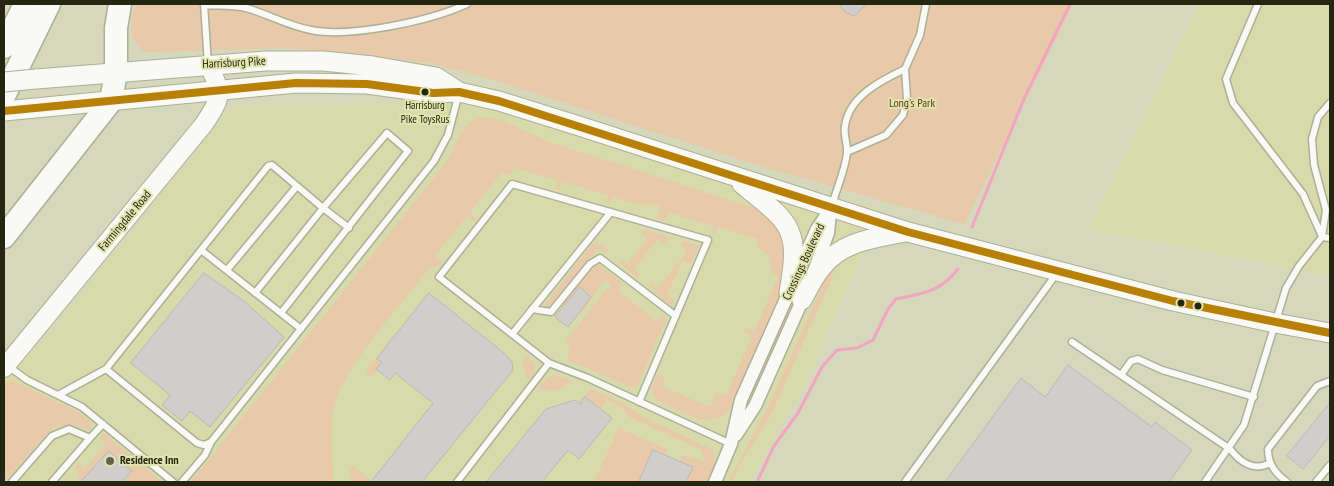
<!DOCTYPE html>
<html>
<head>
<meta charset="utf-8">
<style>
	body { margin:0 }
	#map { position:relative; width:1334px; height:486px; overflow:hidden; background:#d6d8bb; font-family:"PT Sans Narrow",sans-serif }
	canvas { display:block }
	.frame { position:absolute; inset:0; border:5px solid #242611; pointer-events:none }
</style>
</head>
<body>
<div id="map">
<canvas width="1334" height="486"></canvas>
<div class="frame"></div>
</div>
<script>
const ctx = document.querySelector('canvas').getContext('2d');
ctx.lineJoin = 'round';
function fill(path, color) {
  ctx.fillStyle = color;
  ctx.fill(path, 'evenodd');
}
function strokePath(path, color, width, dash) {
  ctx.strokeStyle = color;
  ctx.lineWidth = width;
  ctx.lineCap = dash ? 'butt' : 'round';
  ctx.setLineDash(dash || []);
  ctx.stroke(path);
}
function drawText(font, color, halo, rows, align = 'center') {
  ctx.font = font + ' "PT Sans Narrow",sans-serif';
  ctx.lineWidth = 4;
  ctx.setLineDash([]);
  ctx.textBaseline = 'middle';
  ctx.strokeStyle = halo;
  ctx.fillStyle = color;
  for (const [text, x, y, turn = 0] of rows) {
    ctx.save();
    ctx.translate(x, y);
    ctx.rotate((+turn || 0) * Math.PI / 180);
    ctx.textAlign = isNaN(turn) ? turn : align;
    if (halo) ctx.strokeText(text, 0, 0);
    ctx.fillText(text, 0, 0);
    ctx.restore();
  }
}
fill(new Path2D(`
	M1199 4H1330V276L1089 229Z
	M499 101 642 147 882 210 802 390 749 482H4V363L17 347 40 345 234 105Z`), '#d7daaa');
fill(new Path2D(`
	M135 4H1073L964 224 767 168 480 76 429 63 290 48 145 52C126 37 131 25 135 4Z
	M489 117 508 123 549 142 763 211 787 236 783 286 730 409C710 433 680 410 657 400 650 392 652 386 656 377L661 375 665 379 663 387 710 407 716 393 726 396 752 336 744 330 746 328 754 331 779 276 771 272C773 259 769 253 757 248L758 239 718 227 713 235V226L668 212 666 219 662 221 657 218 661 206 646 203 645 206 613 197 608 204V195L563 182 559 190 556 189 558 180 514 168 510 176 502 172 470 212 476 220 473 221 467 216 435 256 441 261V265L429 269C403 302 343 367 334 406 329 430 333 458 333 482H191L446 163C458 144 461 116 489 117Z
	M644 229 669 237 664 244 657 240 634 269 640 275 637 278 619 262 621 260 628 264 648 238 642 233Z
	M595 241 609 250V253H606L598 248 551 308H546V303Z
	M683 241 699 246 691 263 682 261 667 295 675 300 671 305 649 286 652 284 658 288 687 252 681 246Z
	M814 248 816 249 750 401 749 400Z
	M599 265 622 283 618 291 656 321 663 315 666 319 639 383 634 388 567 360 570 346 566 341 607 289 612 286 606 281 602 283 580 315 578 313 591 297 580 288 566 305 563 303 592 267Z
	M831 266 833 275 771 415 740 464 731 482H728L768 408Z
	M399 327 377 358 382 362 376 369 378 371 370 377 366 371Z
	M525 353 535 365 534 375 529 381 523 366Z
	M554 375 572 381 557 391 539 389 547 378Z
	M11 380 80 413 89 420 92 426 89 430 72 424 53 427 4 482V382Z
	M592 389 618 401 651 421 708 447C720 458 712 469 707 482H686L693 467 680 461 682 455 705 461 700 449 629 417C624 408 617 404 607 400L600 409 585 397 580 404 577 402Z
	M619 428 668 450 666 455 653 450 639 482H594Z
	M103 434H105L162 482H127L124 480 132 471 109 451 81 482H74L80 475 74 467 79 464 85 469 106 444 100 438Z
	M353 466 371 480 375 482H352L349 472Z`), '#e8c9a9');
strokePath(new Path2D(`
	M972 227 1024 99 1070 4
	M757 482 774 446 798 413 822 367 837 350 857 348 873 340 888 309 896 299C924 293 940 292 958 269`), '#f2a4c0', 3);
const building = new Path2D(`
	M840 4H867L854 16 845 12Z
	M204 273 245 302 284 337 210 427 190 411 182 421 162 405 170 395 131 363Z
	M580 287 591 297 568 327 555 317Z
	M429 293 504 353 512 362 513 370 422 482H371L433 403 395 373 390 380 376 369 382 362 377 359Z
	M1068 365 1152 427 1155 422 1192 450 1169 482H945L1021 378 1045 397Z
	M585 397 612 418 579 459 568 450 542 482H486L546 409 575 400 580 404Z
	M1330 403V436L1303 469 1287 456Z
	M653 450 693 467 686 482H639Z
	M109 451 132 471 122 482H81Z`);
fill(building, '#cfcecd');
strokePath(building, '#bab9b6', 1);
const lane = new Path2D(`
	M204 4 208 64
	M1258 4 1226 79 1233 103 1303 194 1321 234
	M204 5C218 6 232 5 246 8 268 14 288 26 311 30 350 38 430 21 467 4
	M847 152 886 135 903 115 907 99 905 69 920 35 926 4
	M832 205C837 188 845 170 847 153 848 144 843 135 845 126 849 96 882 80 905 69
	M1322 237 1330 238
	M201 250 268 166 272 165 323 208 387 133 408 151 281 313
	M227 270 297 186
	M255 293 323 208 349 228
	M532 309 551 312 590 264 600 258 676 316
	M513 333 611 212
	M1072 342 1230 449C1240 462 1254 472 1270 463
	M8 366 27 380 82 407 173 482
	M106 369 201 250 301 329
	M1121 375 1131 361 1138 359 1162 370 1254 397
	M60 394 106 369 197 443 204 445 211 442 434 161 448 135 459 93
	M639 402 708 240 512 184 439 277 549 363 588 378 731 444
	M90 438 103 424
	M12 482 52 436 69 429 90 438 52 482
	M182 482 205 455 211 442
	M457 482 549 363
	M905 482 1057 273
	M1205 482 1244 425 1286 288 1299 266 1322 237 1326 210 1314 165 1312 139 1318 117 1330 103
	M1287 482C1275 473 1268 464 1268 449L1317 386 1330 381
	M1316 482 1330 465`);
const street = new Path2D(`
	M814 271 828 233 830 213
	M736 435 755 406 805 294
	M715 482 731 444 741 400 817 229 831 208`);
const secondary = new Path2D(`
	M4 368 204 124C223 95 222 95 209 65`);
const primary = new Path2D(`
	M36 79 266 61H323L373 66 436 77 459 92
	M4 111 296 83 367 84 433 93 459 92 499 101 579 126 908 232 1173 301 1275 323 1330 333
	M742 184C790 223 801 227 789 292
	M802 300C808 289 814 276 822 267 842 241 875 238 905 232`);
const highway = new Path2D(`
	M4 47 25 4
	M4 96 49 4
	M4 237 111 101 116 72V28L120 4`);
strokePath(lane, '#adaf98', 9);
strokePath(street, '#adaf98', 15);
strokePath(secondary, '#adaf98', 20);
strokePath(primary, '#adaf98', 21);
strokePath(highway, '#adaf98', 25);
strokePath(lane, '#f9f9f5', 6);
strokePath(street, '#f9f9f5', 12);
strokePath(secondary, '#f9f9f5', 18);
strokePath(primary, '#f9f9f5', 19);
strokePath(highway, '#f9f9f5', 22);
const primaryBridge = new Path2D(`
	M4 82 36 79`);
strokePath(primaryBridge, '#adaf98', 21, []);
strokePath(primaryBridge, '#f9f9f5', 19);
strokePath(new Path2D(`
	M4 111 296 83 367 84 433 93 459 92 499 101 908 232 1173 301 1330 333`), '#b88005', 8);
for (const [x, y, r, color] of [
	[425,92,4.5,"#242611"],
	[1181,303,4.5,"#242611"],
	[1198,306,4.5,"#242611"],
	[110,461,5,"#62644c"]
]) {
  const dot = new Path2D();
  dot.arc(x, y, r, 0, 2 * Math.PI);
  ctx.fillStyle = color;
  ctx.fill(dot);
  strokePath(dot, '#e0e5ae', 2);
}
drawText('11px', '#242611', '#e0e5ae', [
	["Harrisburg",425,106],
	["Pike ToysRus",425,120]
]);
drawText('12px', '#242611', '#e0e5ae', [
	["Harrisburg Pike",234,63,-3],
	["Farmingdale Road",125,221,-50],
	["Crossings Boulevard",804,262,-65]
]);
drawText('12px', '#643a1f', '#e0e5ae', [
	["Long's Park",912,104]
]);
drawText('bold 12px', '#242611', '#e0e5ae', [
	["Residence Inn",120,461]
], 'left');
</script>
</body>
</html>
